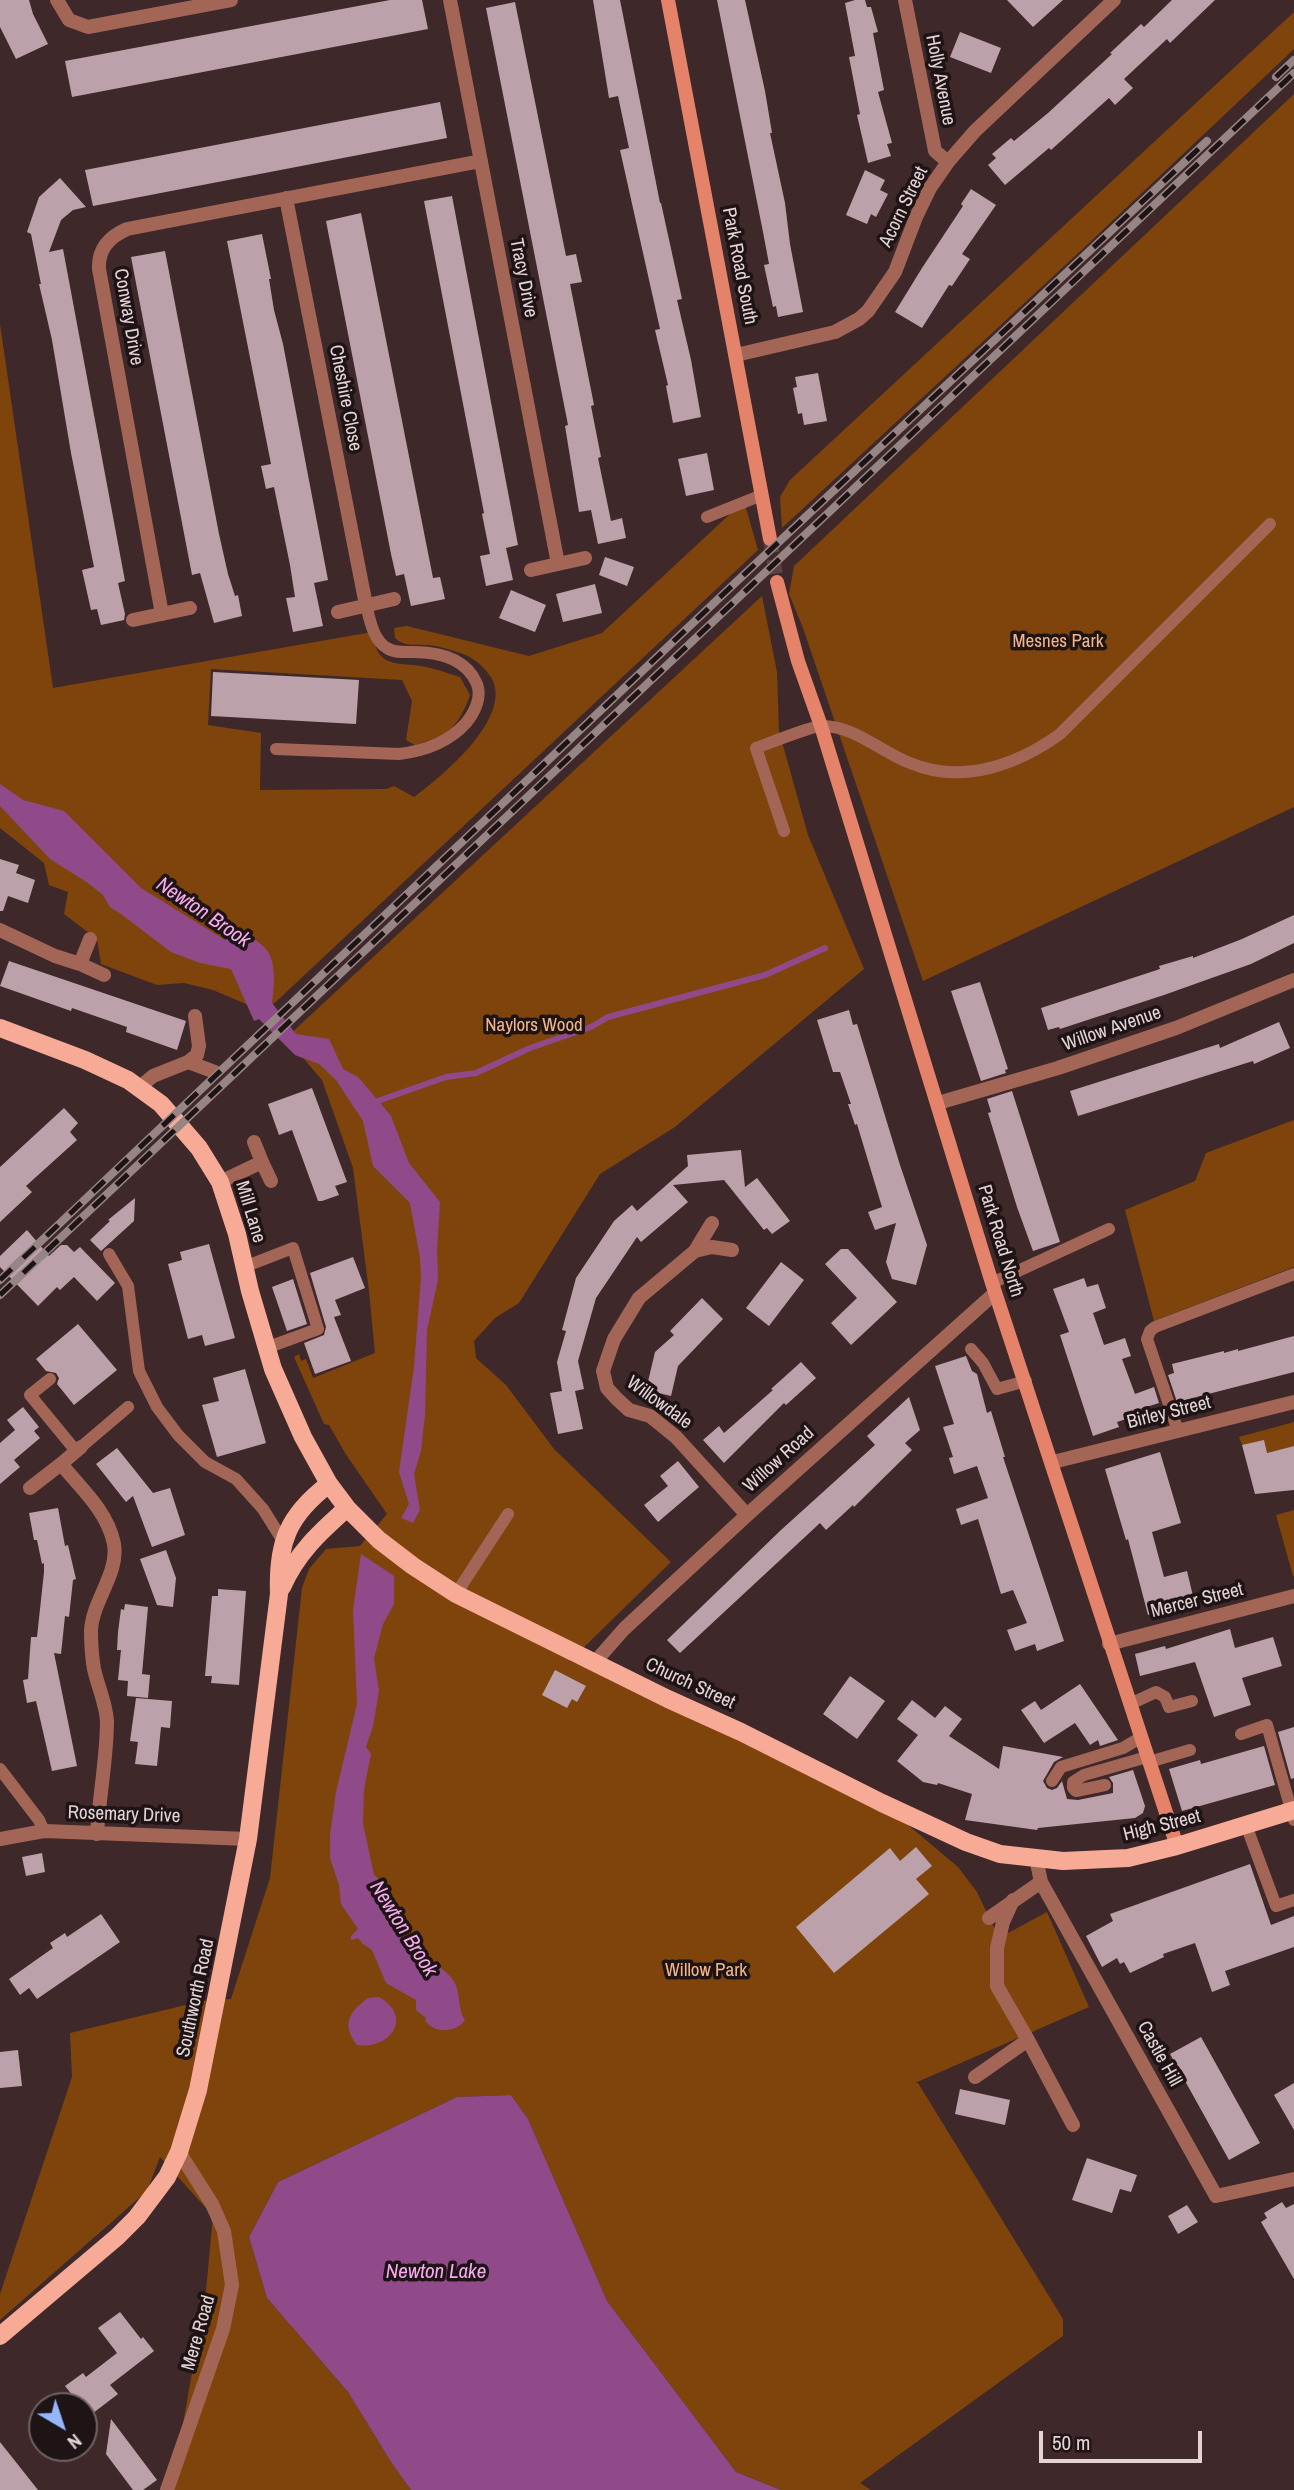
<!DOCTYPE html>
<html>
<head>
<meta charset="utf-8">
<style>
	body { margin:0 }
	#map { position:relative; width:1294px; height:2490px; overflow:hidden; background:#3f282a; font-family:"Archivo Narrow",sans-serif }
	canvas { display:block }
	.north { position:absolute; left:28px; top:2392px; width:70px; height:70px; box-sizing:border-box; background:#1f1415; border:2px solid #6e6162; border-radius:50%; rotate:141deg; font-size:19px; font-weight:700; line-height:28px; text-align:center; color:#e4d4d5 }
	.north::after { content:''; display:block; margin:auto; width:24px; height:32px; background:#95b6fd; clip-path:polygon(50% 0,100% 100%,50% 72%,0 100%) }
	.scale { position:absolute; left:1039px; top:2431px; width:163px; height:32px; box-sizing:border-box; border:4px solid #e4d4d5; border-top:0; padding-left:9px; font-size:21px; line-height:24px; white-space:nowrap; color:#e4d4d5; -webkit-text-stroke:5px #1f1415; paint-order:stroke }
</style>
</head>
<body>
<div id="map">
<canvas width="1294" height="2490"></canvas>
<div class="north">N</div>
<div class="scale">50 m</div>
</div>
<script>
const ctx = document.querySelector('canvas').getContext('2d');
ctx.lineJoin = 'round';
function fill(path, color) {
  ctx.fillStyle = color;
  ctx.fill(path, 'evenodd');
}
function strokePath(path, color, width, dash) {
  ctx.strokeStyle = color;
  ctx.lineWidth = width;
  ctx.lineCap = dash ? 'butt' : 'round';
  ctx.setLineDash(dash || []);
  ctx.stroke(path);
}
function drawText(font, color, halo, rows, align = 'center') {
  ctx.font = font + ' "Archivo Narrow",sans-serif';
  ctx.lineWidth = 7;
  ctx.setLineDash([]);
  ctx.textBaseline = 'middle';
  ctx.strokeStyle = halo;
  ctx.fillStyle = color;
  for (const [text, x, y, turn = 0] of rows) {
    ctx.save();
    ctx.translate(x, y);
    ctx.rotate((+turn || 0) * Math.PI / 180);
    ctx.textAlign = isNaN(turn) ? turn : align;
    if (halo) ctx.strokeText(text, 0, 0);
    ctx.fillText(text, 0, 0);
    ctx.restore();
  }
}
fill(new Path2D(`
	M1294 12V49L1089 243 782 528 780 497 790 480Z
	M1294 94V807L923 981 803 628 789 594 794 566Z
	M0 324 53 688 372 632C378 667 391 662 421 666 434 668 447 673 460 677L470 695C458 728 449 735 415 745L406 740 412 701 402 680 211 669 208 725 261 733 260 790 386 789 394 786 414 797C443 776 520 712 488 673 479 662 471 656 457 652 448 649 436 645 426 645 413 644 405 647 395 638L394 628 407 626 529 656 602 633 744 501 758 550 265 1012 213 990 184 983 157 985 101 964 97 939 64 914 68 892 49 885 44 863 0 828Z
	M762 596 777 672 779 731 808 835 864 969 675 1127 600 1174 519 1303 495 1318 474 1341 476 1358 506 1385 554 1449 671 1562 570 1661 666 1701 882 1803 958 1867 977 1892 999 1938 1047 1912 1089 2007 915 2083H918L1063 2319V2336L860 2483 871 2490H781L736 2472 607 2301 528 2119 511 2095 457 2097 278 2182 249 2237 267 2298 348 2392 391 2462 411 2490H171L205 2301 213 2216 160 2157 147 2191 0 2320V2294L72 2077 70 2033 202 2001 231 1999 270 1878 302 1588 309 1569 326 1549 360 1546 387 1514 345 1453 329 1425 324 1424 294 1357 299 1354 301 1361 306 1359 313 1378 375 1353 369 1291 353 1168 322 1080 286 1038Z
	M1294 1120V1267L1154 1321 1125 1210 1195 1181 1206 1153Z
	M1294 1422V1446L1267 1453 1242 1445 1239 1437Z
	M1294 1510V1576H1293L1276 1515Z`), '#7f440c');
fill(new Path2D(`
	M0 784 23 800 64 811 141 888 225 940 248 934C253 938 260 943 265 948 277 960 274 987 272 1003L296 1034 329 1039 343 1069 358 1077 391 1116 409 1163 440 1202 437 1249 438 1280 427 1330 425 1414 421 1451 414 1474 420 1510 413 1523 401 1518 409 1504 399 1472 414 1367 421 1277 420 1258 410 1203 373 1166 363 1121 336 1080 319 1064 295 1055 259 1019 254 1021 231 969 200 963 171 952 121 914 110 907 103 895 88 883 50 859 0 806Z
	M361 1554 394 1576V1604L383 1624 374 1658 379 1691 373 1726 366 1747 371 1754 364 1789 363 1824 374 1875C385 1883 393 1897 397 1911 400 1922 396 1933 405 1942 416 1956 436 1962 449 1975 463 1989 456 2007 465 2020 455 2033 436 2034 425 2021L426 2018 416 2010V2000L386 1983 372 1950 363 1944 358 1938 351 1940V1936L358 1929 341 1904 339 1885 330 1858V1835L336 1792 357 1704 353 1610Z
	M379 1997C414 2017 390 2050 357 2045 341 2024 349 2012 368 1998Z
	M511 2095 528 2119 607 2301 736 2472 781 2490H411L391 2462 348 2392 267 2298 249 2237 278 2182 457 2097Z`), '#904a8a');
strokePath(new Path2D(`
	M372 1103 446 1077 476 1073 530 1048 591 1027 608 1017 765 975 825 948`), '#904a8a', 6);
fill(new Path2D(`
	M0 0H29L33 14 48 44 16 59 0 27Z
	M390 0H422L428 29 72 97 65 61Z
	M593 0H620L660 203H661L682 299 677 300 691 360 701 417 673 423 666 386 668 385 655 330 660 329 620 150 629 148 618 96 609 98Z
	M717 0H745L765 91 772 133H770L785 203 790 244 803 312 778 317 776 306 773 307 764 265 769 264 763 232Z
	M855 0H865L867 7H871L878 32 873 33 884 90 878 92 892 143 887 144 891 156 868 163 857 115 860 114 849 57 855 56 845 3Z
	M1007 0H1063L1033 27Z
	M1172 0H1215L1170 43 1167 39 1124 79 1133 88 1115 105 1109 98 1051 150 1049 148 1005 185 988 165 996 158 992 154 1011 138 1014 141 1048 113 1112 54 1110 53 1141 24 1144 27Z
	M515 2 566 256 576 254 582 282 570 284 594 405 591 406 601 457 598 458 611 521 622 518 626 538 598 544 591 510 579 512 565 426 568 425 486 8Z
	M960 32 1001 48 991 73 950 57Z
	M440 102 447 138 93 206 85 170Z
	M865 170 885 180 880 190 888 194 876 217 871 214 867 224 846 215Z
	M60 178 86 207 73 210 61 220 49 252 63 249 125 581 118 583 125 614 124 620 101 625 97 609 91 610 82 570 94 567 71 453 52 340 39 284H41L31 234 27 232 39 197Z
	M971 189 996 205 962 254 970 259 952 286 949 285 922 328 895 312 922 268 963 206 961 204Z
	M452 196 518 545 506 548 513 580 486 586 480 556 490 554 482 514 484 513 424 201Z
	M361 213 433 578 440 577 445 599 411 606 404 574 396 576 391 554 326 221Z
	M262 234 271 279H269L274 310 283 344 328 580 314 583 323 626 293 632 286 598 295 597 290 565 274 487 266 489 261 466 271 464 227 241Z
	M165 251 219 534 228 574 235 596 238 595 242 616 214 623 200 573 192 575 131 257Z
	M818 373 827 421 804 425 802 413 798 414 793 388 797 387 795 377Z
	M707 453 714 490 686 496 678 459Z
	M605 557 634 567 627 586 599 575Z
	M595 584 602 613 563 622 556 594Z
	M511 590 546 605 535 632 499 618Z
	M213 672 359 680 356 724 211 716Z
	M0 859 19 865 16 873 35 880 28 903 8 896 3 911H0Z
	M1294 915V943L1251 964 1164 995 1060 1029 1059 1027 1048 1030 1041 1008 1160 969 1159 966 1193 956V958L1242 939Z
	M9 961 186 1021 177 1050 126 1032 127 1027 72 1008 71 1011 0 986Z
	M980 982 1008 1069 1005 1070 1006 1073 981 1081 951 991Z
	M849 1010 853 1025 857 1024 900 1165 927 1245 916 1285 892 1279 886 1262 896 1223 875 1230 868 1212 882 1207 857 1124 855 1125 848 1104H851L840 1072H833L817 1020Z
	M1279 1022 1290 1048 1254 1064 1253 1061 1078 1116 1070 1091 1219 1044 1220 1048Z
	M312 1088 347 1182 335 1186 339 1195 322 1201H318L292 1130 279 1135 268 1104Z
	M1012 1091 1060 1242 1033 1251 1017 1207 988 1113 991 1112 987 1099Z
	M64 1108 78 1123 70 1132 77 1140 26 1186 32 1192 0 1222V1167Z
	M741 1150 745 1187 757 1178 790 1221 772 1234 767 1228 764 1230 724 1180 673 1185 688 1202 641 1242 637 1237 596 1298 578 1361 584 1389 575 1391 583 1429 558 1434 550 1393 562 1391 557 1362 566 1331 562 1330 576 1278 614 1221 632 1205 637 1211 688 1166 687 1155Z
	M135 1198 134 1221 101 1251 90 1240 110 1221 108 1220Z
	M27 1230 49 1256 61 1245H67L74 1252 80 1247 115 1283 97 1301 74 1277 60 1290 57 1287 38 1306 0 1267V1256Z
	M209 1244 235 1338 205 1346 202 1335 188 1339 168 1264 182 1260 180 1252Z
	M841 1249H848L897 1302 851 1345 831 1323 857 1298 825 1264Z
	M353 1257 365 1288 335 1300 341 1315 334 1317 351 1361 315 1374 304 1343 324 1335 326 1327 310 1273Z
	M781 1262 804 1280 769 1326 746 1308Z
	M1084 1278 1087 1287 1098 1284 1106 1308 1093 1313 1104 1345 1125 1338 1131 1356 1122 1359 1135 1394 1154 1387 1159 1403 1140 1409 1142 1414 1117 1422 1119 1427 1093 1436 1060 1335 1069 1332 1053 1289Z
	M293 1279 307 1324 287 1331 272 1287Z
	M702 1298 723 1319 678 1366 671 1396 646 1390 655 1352 674 1335 670 1331Z
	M78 1324 117 1370 74 1405 57 1384 59 1378 56 1373 46 1371 36 1359Z
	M1294 1336V1372L1177 1402 1168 1375 1174 1373 1172 1364 1224 1351V1353L1238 1349V1351Z
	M966 1356 972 1371 977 1374 987 1413 991 1411 1005 1457H1003L1064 1641 1037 1651 1035 1644 1015 1651 1007 1630 1027 1623 1013 1590 1001 1594 978 1519 961 1525 956 1509 988 1498 977 1466 954 1474 949 1458 953 1457 943 1427 954 1424 935 1366Z
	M801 1362 816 1378 786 1405 784 1403 724 1463 703 1440 719 1426 724 1433 773 1390 771 1389Z
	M245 1369 266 1443 217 1457 202 1405 219 1401 213 1378Z
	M909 1397 920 1430 905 1443 912 1450 854 1507 853 1505 826 1530 820 1523 680 1653 667 1640 781 1530 875 1445 867 1436Z
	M23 1407 39 1427 34 1431 40 1438 14 1460 20 1467 0 1484V1443L15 1430 7 1420Z
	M1264 1440 1267 1453 1294 1446V1490L1255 1494 1242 1445Z
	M117 1448 153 1493 170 1488 185 1535 152 1547 133 1496 126 1502 96 1464Z
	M1160 1452 1181 1523 1152 1532 1164 1577 1187 1571 1193 1596 1173 1602 1174 1608 1148 1615 1128 1539 1126 1540 1105 1469Z
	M678 1461 699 1487 658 1522 644 1505 668 1486 660 1476Z
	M58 1508 65 1546 68 1545 76 1579 73 1580 69 1617 65 1616 61 1654 54 1653 77 1766 52 1771 36 1701 27 1703 23 1680 28 1679 31 1637H37L44 1572V1563L42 1564 37 1540H34L29 1513Z
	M166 1550 176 1578 173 1607 157 1605 140 1559Z
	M218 1589 246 1591 239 1685 211 1683 212 1676H205L212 1596H218Z
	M125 1604 148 1607 142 1674 150 1675 148 1698 127 1696 128 1681 118 1680 121 1650H117L118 1632 121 1609 124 1610Z
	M1230 1629 1235 1648 1273 1637 1282 1666 1242 1678 1251 1705 1214 1717 1195 1662 1140 1676 1135 1654 1165 1646 1166 1649Z
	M555 1670 586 1686 577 1702 572 1699 567 1708 542 1695Z
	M850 1676 885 1701 857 1739 823 1714Z
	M1080 1684 1118 1740 1100 1746 1098 1740 1090 1745 1075 1723 1044 1743 1021 1710 1035 1701 1041 1710Z
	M136 1698 172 1701 170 1728 161 1727 157 1766 135 1764 138 1742 130 1741Z
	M912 1700 935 1718 945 1706 962 1719 949 1736 999 1769 1003 1746 1063 1757 1054 1762 1043 1781 1047 1788 1052 1790 1057 1788 1062 1781 1067 1799 1078 1800 1113 1793V1783L1109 1777 1133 1770 1145 1806 1143 1813 1135 1818 1038 1828 1037 1830 965 1820 972 1794 938 1783 937 1785 923 1782 897 1761 918 1735 897 1719Z
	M1294 1727V1778L1291 1779 1278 1732Z
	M1264 1746 1275 1785 1182 1811 1169 1769 1200 1760 1201 1764Z
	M916 1847 932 1866 916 1879 929 1894 834 1973 796 1927 890 1848 900 1861Z
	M42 1853 45 1872 26 1876 22 1857Z
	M1250 1864 1271 1925 1294 1916V1947L1225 1971 1230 1985 1212 1992 1195 1943 1163 1954 1164 1957 1130 1973 1124 1962 1120 1964 1117 1958 1102 1967 1086 1936 1113 1921 1110 1914Z
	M101 1914 120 1942 37 1999 29 1988 20 1995 9 1979 53 1948 50 1943 65 1933 67 1937Z
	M1201 2037 1260 2143 1229 2160 1170 2054Z
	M18 2050 22 2086 0 2088V2052Z
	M1294 2083V2130L1274 2095Z
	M960 2089 1010 2100 1005 2125 955 2114Z
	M1087 2158 1137 2175 1131 2192 1120 2189 1112 2213 1072 2200Z
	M1282 2202 1286 2208 1294 2204V2279L1261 2222 1267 2218 1264 2213Z
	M1187 2205 1198 2222 1178 2234 1168 2216Z
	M120 2312 141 2339 143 2337 154 2351 110 2385 118 2394 84 2420V2406H81L65 2386 83 2373 86 2377 117 2353 98 2328Z
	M111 2419 157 2480 143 2490H133L106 2454Z
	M0 2442 38 2490H0Z`), '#bca1ab');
strokePath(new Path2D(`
	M770 539 777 582`), '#584244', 14, [14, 7]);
strokePath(new Path2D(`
	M707 517 762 495
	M276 749 399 754C424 751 448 743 466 723 475 712 482 697 477 684 466 658 438 652 413 652 405 652 394 653 387 648 373 640 370 620 366 605
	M784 831 756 748C770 743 811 726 822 726 855 726 881 752 910 763 962 785 1017 765 1060 734L1270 524
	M109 1254 128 1286 139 1371 157 1407 178 1435 205 1462 236 1479 263 1509 283 1541
	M244 1267 293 1248 318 1329 266 1348
	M992 1283 1109 1229
	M971 1349 983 1363 997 1389 1026 1381
	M50 1379 30 1395 76 1451
	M1178 1431 1147 1339 1150 1331 1155 1327 1294 1274
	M81 1447 128 1407
	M456 1594 508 1514
	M1130 1704 1156 1692 1165 1697 1169 1707 1192 1701
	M1241 1734 1267 1725 1294 1820
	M1149 1762 1190 1750
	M0 1769 39 1820 44 1831
	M1052 1781 1061 1767 1123 1748 1140 1738
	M1105 1785 1076 1791 1073 1788V1782L1084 1775 1147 1757
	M1246 1825 1276 1906 1294 1900`), '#a36656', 12);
strokePath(new Path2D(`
	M57 0 69 20 88 27 231 0
	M450 0 558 564
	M905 0 935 151 948 162
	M286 198 366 605
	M736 355 835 332 859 319 868 311 895 272 916 217 930 188 948 162 975 131 1114 0
	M531 570 585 558
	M338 612 394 599
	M162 614 99 269C98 249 109 237 127 229L481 161
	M133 620 190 608
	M0 930 55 956 80 964 104 975
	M80 964 90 939
	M188 1062 215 1072
	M140 1087 153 1076 188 1062 197 1055 199 1046 195 1016
	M938 1103 1058 1068 1176 1028 1294 980
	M262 1162 271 1181
	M220 1182 262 1162 254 1142
	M732 1250 712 1247 695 1251 639 1298 614 1339 603 1371 607 1388 616 1398 629 1410 650 1416 676 1437 747 1515
	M695 1251 712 1223
	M1053 1462 1294 1402
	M61 1464 81 1447
	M30 1488 61 1464C80 1487 108 1512 114 1544 119 1574 92 1601 91 1631 91 1643 92 1657 94 1669 98 1687 106 1703 107 1721 107 1757 99 1798 97 1834
	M1109 1644 1294 1596
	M595 1662 624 1629 747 1515 995 1293
	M0 1839 44 1831 248 1839
	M1036 1858 1041 1882 1216 2196 1294 2179
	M989 1918 1041 1882
	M1028 2040 1073 2125
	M975 2077 1028 2040 997 1986V1948L1003 1922 1013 1900
	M167 2490 223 2329 232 2285 224 2231 212 2204 179 2152`), '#a36656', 14);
strokePath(new Path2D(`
	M668 0 770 539
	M777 582 798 661 821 726 992 1283 1177 1846`), '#e48369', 14);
strokePath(new Path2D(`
	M0 1028 85 1060 128 1080 161 1104 199 1148 220 1182 237 1234 250 1291 273 1369 303 1437 329 1484 347 1508 379 1540 413 1566 456 1594 668 1699 741 1732 882 1803 966 1842 1000 1854 1063 1861 1128 1858 1177 1846 1294 1810
	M282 1587C297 1553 320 1532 347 1508
	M0 2336 117 2237 137 2217 167 2177 179 2152 198 2090 248 1839 279 1594C277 1543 288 1515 329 1484`), '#f7ab97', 18);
const rail = new Path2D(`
	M1276 77 1294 60
	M0 1280 734 584 1207 141
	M0 1295 1294 73`);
strokePath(rail, '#978485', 8);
strokePath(rail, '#1f1415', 5, [16]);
drawText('19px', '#e4d4d5', '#1f1415', [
	["Holly Avenue",940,80,79],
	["Acorn Street",904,207,-64],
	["Park Road South",739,266,79],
	["Tracy Drive",523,278,79],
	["Conway Drive",128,317,80],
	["Cheshire Close",345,398,79],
	["Willow Avenue",1112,1029,-19],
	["Mill Lane",250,1212,73],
	["Park Road North",1000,1241,73],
	["Willowdale",659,1403,36],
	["Birley Street",1169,1413,-14],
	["Willow Road",779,1460,-42],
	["Mercer Street",1197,1601,-14],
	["Church Street",690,1684,25],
	["Rosemary Drive",124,1815,2],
	["High Street",1162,1826,-14],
	["Southworth Road",196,1998,-78],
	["Castle Hill",1159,2054,61],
	["Mere Road",199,2333,-74]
]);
drawText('19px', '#f3b588', '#1f1415', [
	["Mesnes Park",1058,642],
	["Naylors Wood",534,1026],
	["Willow Park",706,1971]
]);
drawText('italic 21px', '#f6aaee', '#1f1415', [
	["Newton Brook",203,913,34],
	["Newton Brook",403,1929,58],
	["Newton Lake",436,2272]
]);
</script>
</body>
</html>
